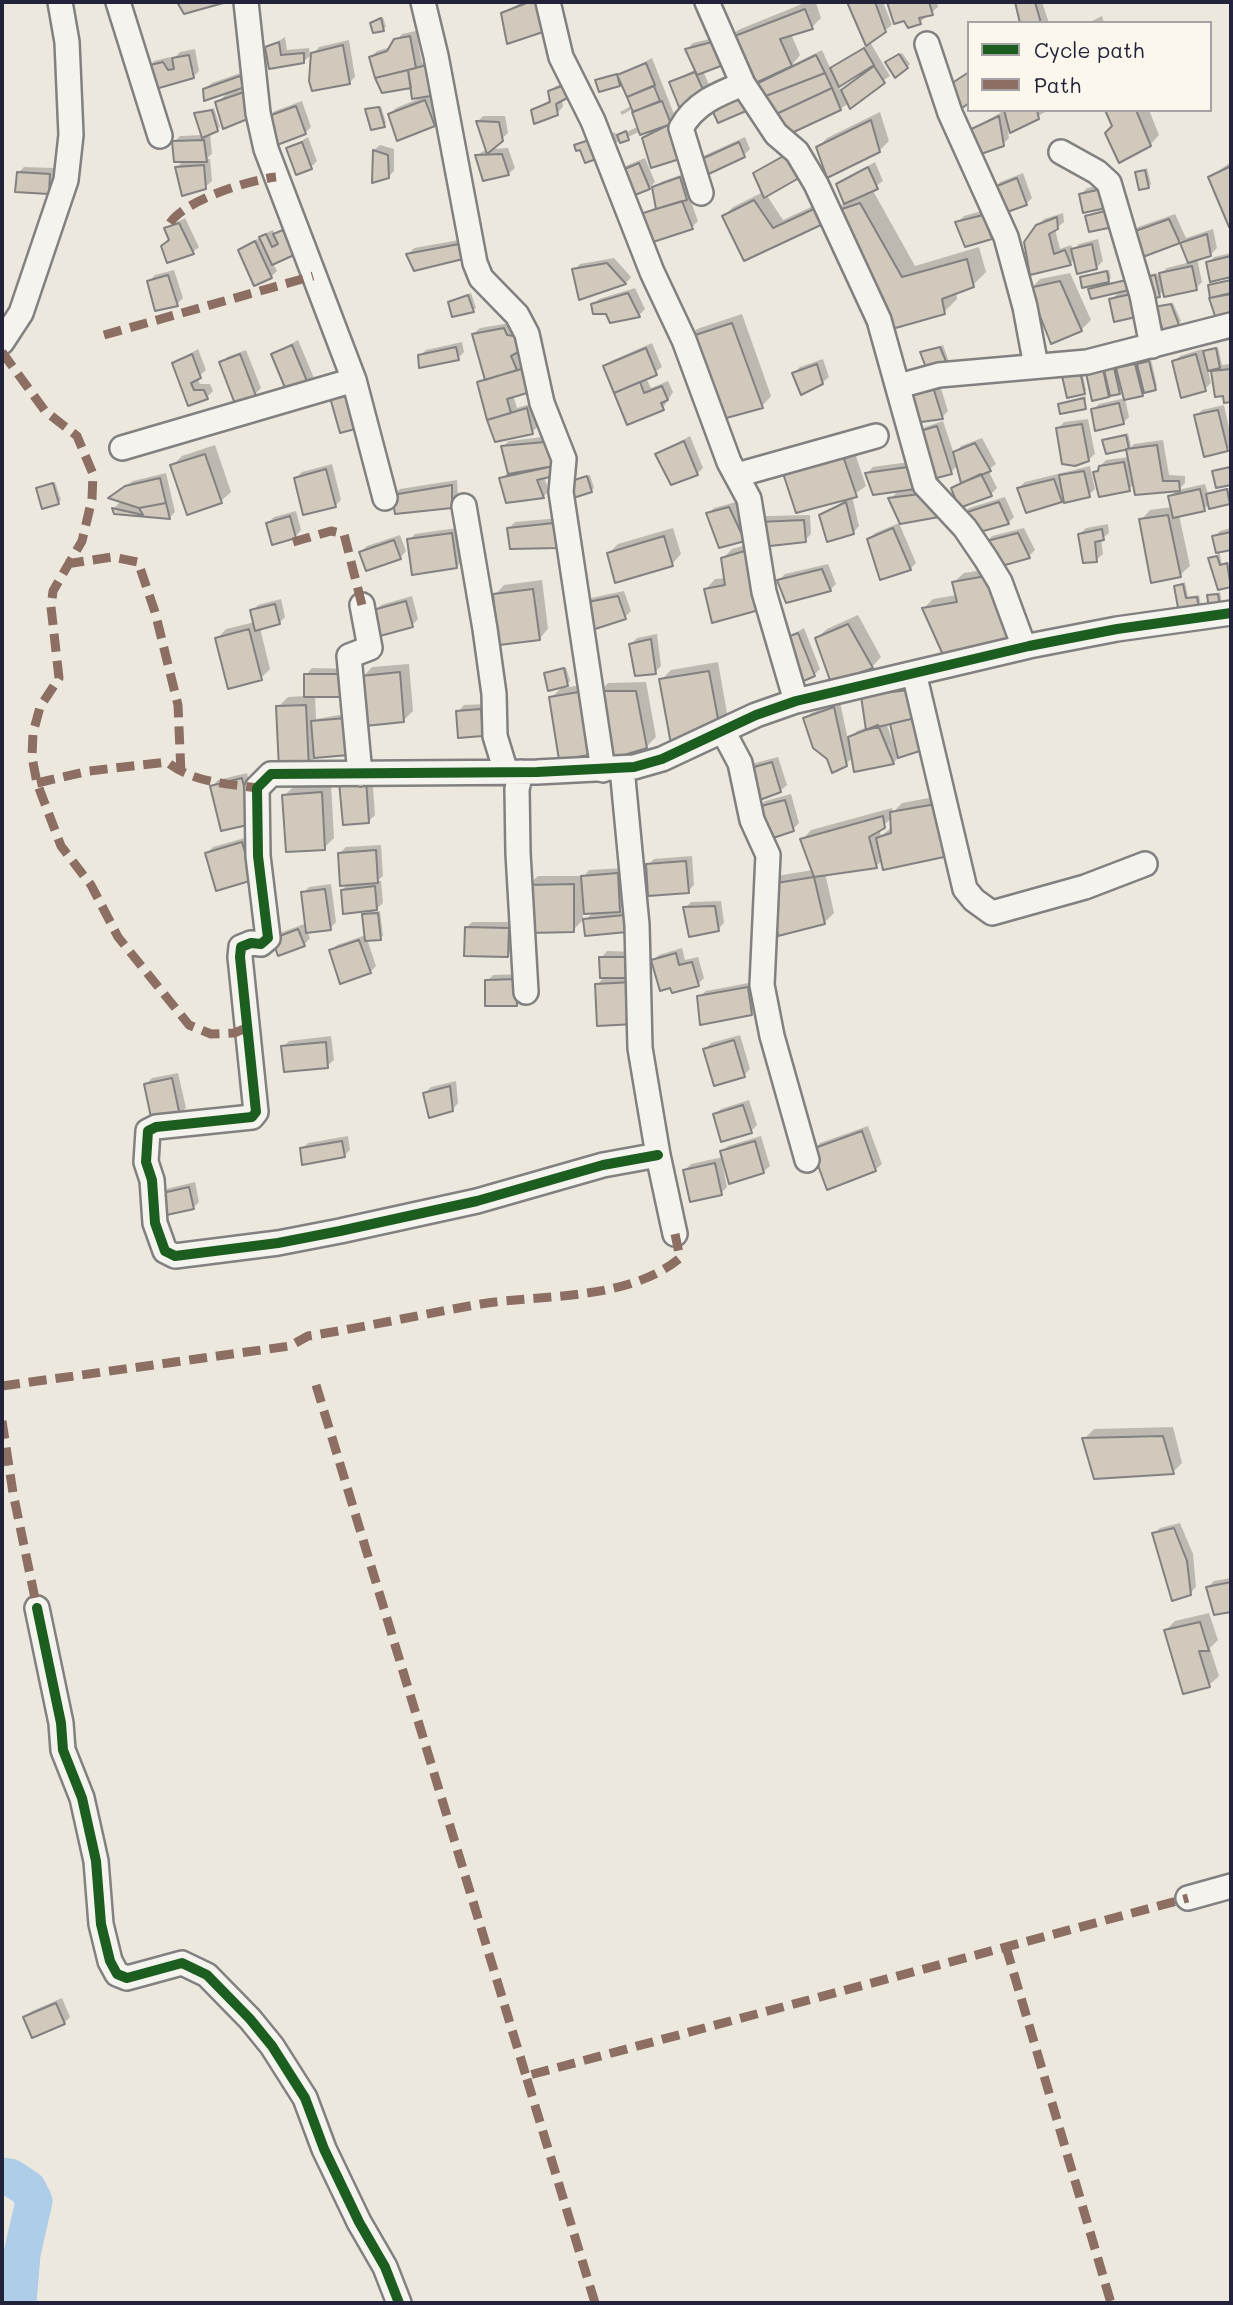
<!DOCTYPE html>
<html>
<head>
<meta charset="utf-8">
<style>
	body { margin:0 }
	#map { position:relative; width:1233px; height:2305px; overflow:hidden; background:#ede8de; font-family:Mali,sans-serif }
	canvas { display:block }
	.frame { position:absolute; inset:0; border:4px solid #22223b; pointer-events:none }
	.legend { position:absolute; left:967px; top:21px; width:245px; height:91px; box-sizing:border-box; background:#fbf7ec; border:2px solid #a4a2a5; margin:0; padding:9px 12px; list-style:none; font-size:21px; color:#22223b }
	.legend li { display:flex; align-items:center; gap:14px; height:35px }
	.legend b { width:35px; border:2px solid #a4a2a5 }
</style>
</head>
<body>
<div id="map">
<canvas width="1233" height="2305"></canvas>
<div class="frame"></div>
<ul class="legend">
<li><b style="height:9px;background:#1b5e20"></b>Cycle path</li>
<li><b style="height:9px;background:#8d6e63"></b>Path</li>
</ul>
</div>
<script>
const ctx = document.querySelector('canvas').getContext('2d');
ctx.lineJoin = 'round';
function fill(path, color) {
  ctx.fillStyle = color;
  ctx.fill(path, 'evenodd');
}
function strokePath(path, color, width, dash) {
  ctx.strokeStyle = color;
  ctx.lineWidth = width;
  ctx.lineCap = dash ? 'butt' : 'round';
  ctx.setLineDash(dash || []);
  ctx.stroke(path);
}
fill(new Path2D(`
	M522 2H547L503 13Z
	M807 2H820L816 3 821 18 812 27 791 34 800 55 792 65 822 50 831 70 868 44 849 2H883L892 25 870 42 890 76 840 109 754 86 762 78 748 84 729 39 738 30ZM860 73 862 75 841 92 838 85Z
	M889 2H937L938 7 920 22 905 19 895 22Z
	M1017 2H1042L1049 23H1022Z
	M1102 16 1104 23H1088Z
	M383 17 386 27 383 29 372 23Z
	M416 31 422 63 436 59 431 94 440 118 434 124 390 114 396 108 428 95 412 86 383 91 371 57 377 51 391 47 402 34Z
	M723 36 703 71 711 89 705 95 671 82 696 69 687 49 693 43Z
	M285 37 287 50 309 48 310 56 303 62 271 67 267 48Z
	M349 40 355 77 349 83 313 54 319 47Z
	M195 49 199 71 193 77 148 67 154 61 170 57 172 61 180 52Z
	M902 53 910 64 907 67 890 60Z
	M652 58 688 150 644 138 654 129 641 131 615 143 612 134 614 132 619 136 639 126 632 109 622 115 620 112 631 106 622 82 619 85 597 80 620 75Z
	M246 71 250 80 238 91 253 86 260 108 217 103 229 91 205 89 212 83Z
	M569 81 574 90 562 99 563 107 557 113 533 110 552 99 550 92 556 86Z
	M302 101 311 127 305 133 268 117 275 111Z
	M381 106 386 123 384 125 367 109Z
	M214 108 220 127 210 133 212 154 206 159H210L212 181 205 187 177 167 184 160 174 142 180 136 203 135 196 114Z
	M1005 110 1045 112 1008 132 1009 138 1003 144 969 131Z
	M1107 110H1149L1159 135 1150 145 1114 126Z
	M880 112 889 141 879 151 818 147 827 138Z
	M483 116H505L508 133 491 149 508 148 515 168 508 174 477 155 487 149 478 121Z
	M308 137 317 161 311 167 288 149Z
	M745 137 750 149 744 155 701 175V157Z
	M380 145 394 149V171L388 177 374 150Z
	M793 150 804 171 766 194 783 220 826 200 831 213 745 259 724 216 733 207 763 192 755 173Z
	M645 158 655 182 649 188 626 197 623 167Z
	M875 162 883 181 872 189 915 266 979 247 986 272 973 285 956 292 957 299 944 312 886 329 835 212 845 202 838 184Z
	M1231 162V225H1230L1210 177Z
	M24 167 55 168 54 186 48 192 18 173Z
	M1147 168 1151 184 1148 187 1137 173Z
	M686 173 692 192 689 196 698 221 692 227 642 215 657 206 654 188 661 182Z
	M1023 173 1032 198 1026 204 994 188 1000 182Z
	M1108 184 1111 200 1081 194 1087 188Z
	M989 209 998 232 992 238 958 222 964 216Z
	M1063 213 1064 222 1055 229 1060 249 1071 245 1073 250 1079 244 1098 239 1103 261 1097 267 1075 259 1070 264 1031 273 1038 226 1044 219Z
	M1175 214 1186 238 1213 229 1217 248 1211 254 1197 258 1202 282 1196 288 1164 290 1159 295 1144 276 1157 273 1158 276 1167 268 1190 262 1181 240 1141 256 1132 233 1138 227Z
	M185 218 199 247 193 252 168 260 170 239 166 228Z
	M289 225 299 248 273 263 277 271 271 277 240 250 268 232 273 230 275 234Z
	M465 239 462 258 408 254 414 248Z
	M1231 253V275L1211 280 1208 263 1214 257Z
	M614 258 631 277 626 283 581 298 574 270 580 264Z
	M174 270 183 298 177 304 149 281 155 275Z
	M1109 270 1111 278 1105 284 1129 279 1130 286 1124 292 1137 289 1141 310 1111 300 1121 290 1090 289 1097 283 1082 278Z
	M1070 273 1091 320 1081 330 1031 289 1040 279Z
	M1231 279V317L1218 320 1210 286Z
	M635 288 645 309 639 315 611 321 607 312 592 305 599 299Z
	M471 293 476 308 473 310 450 302Z
	M1173 303 1181 321 1178 324 1156 308Z
	M742 314 771 396 762 406 688 339 697 329Z
	M510 323 521 330 517 351 532 385 526 391 513 395 517 408 533 403 538 426 532 432 497 440 479 383 486 376 473 334 480 328Z
	M298 340 314 378 308 384 273 354Z
	M462 342 464 352 458 358 420 356 426 350Z
	M652 343 662 367 646 378 651 388 668 381 673 392 663 408 605 367 611 361Z
	M943 345 949 362 947 365 922 353Z
	M1218 347 1222 365 1231 364V400L1225 401 1213 372 1218 367 1208 369 1211 383 1205 389 1174 362 1180 356 1202 349 1203 353Z
	M198 349 206 370 197 378 200 384H210L213 391 207 397 189 404 174 363Z
	M246 350 261 388 255 394 221 363 227 357Z
	M823 359 829 377 822 383 794 373 800 367Z
	M1141 359 1142 362 1151 359 1157 386 1125 398 1129 417 1123 423 1093 410 1099 404 1125 398 1123 389 1109 395 1088 373 1109 364 1110 368 1116 367 1117 370 1125 362Z
	M1082 370 1086 390 1084 392 1067 374Z
	M939 382 948 411 942 417 914 388Z
	M1086 396 1085 407 1060 404 1063 402Z
	M1224 405 1231 437V445L1227 450 1196 416 1202 410Z
	M1088 419 1095 454 1088 460 1058 429 1064 422Z
	M943 421 954 454 961 446 982 438 996 464 988 470 997 488 991 494 953 488 962 481 958 465 951 472 927 479 944 510 891 498 899 490 867 473 873 467 923 460 919 433 925 427Z
	M1128 433 1131 446 1107 452 1104 441 1107 438Z
	M551 436 560 469 544 477 549 491 543 497 501 479 509 472 502 447 509 441Z
	M690 436 703 468 697 474 657 454Z
	M1163 440 1169 475 1185 476V483L1178 490 1205 484 1208 494 1229 488 1231 496 1230 503H1210L1204 509 1179 515 1190 566 1180 575 1141 520 1150 510 1172 507 1170 497 1177 490 1135 483 1129 489 1095 472 1106 460 1129 457 1128 450 1134 444Z
	M852 444 866 486 852 496 859 526 853 533 821 516 847 499 798 511Z
	M215 445 231 492 221 501 172 466 182 456Z
	M332 464 341 500 335 506 296 478 302 472Z
	M1090 466 1095 489 1089 495 1065 497 1061 501 1019 488 1025 482Z
	M1231 466V483L1217 486 1214 472Z
	M166 473 175 512 169 518 144 513H116L114 508 121 501 116 492 133 481Z
	M590 475 594 488 591 491 570 481Z
	M457 480 458 500 451 506 394 495 400 489Z
	M55 482 61 500 58 503 38 489Z
	M1005 497 1014 517 1008 523 963 514 969 508Z
	M736 502 750 534 744 540 708 514 714 508Z
	M296 511 301 530 295 537 268 523 274 517Z
	M810 515 811 534 805 540 760 522 766 516Z
	M560 518 557 546 509 528 515 522Z
	M899 523 916 563 910 569 869 539 875 533Z
	M1108 524 1109 533 1101 539 1103 554 1096 560 1080 534 1086 528Z
	M457 528 462 561 456 567 409 540 415 534Z
	M673 528 681 554 672 564 609 553 618 544Z
	M1024 528 1035 550 1029 556 999 565 986 542 992 536Z
	M1231 528V548L1219 551 1222 564 1229 562 1230 585 1210 558 1218 555 1214 537 1220 531Z
	M400 535 406 551 400 558 361 552 367 546Z
	M757 542 758 609 706 589 715 579 725 578 722 559 732 549Z
	M828 564 836 584 830 590 779 580 785 574Z
	M996 568 1018 630 1008 640 924 608 933 599 957 595 954 582 964 573Z
	M542 580 548 629 539 639 495 595 504 585Z
	M1185 582 1188 597 1199 595 1201 605 1181 611 1175 586Z
	M624 591 631 611 625 617 585 604 591 598Z
	M1220 592 1222 603 1220 605 1208 596Z
	M412 596 418 619 412 625 375 611 381 605Z
	M281 599 285 617 279 623 260 628 270 669 261 678 217 639 226 629 255 622 252 611 258 605Z
	M858 615 881 657 872 667 817 638 827 629Z
	M804 628 820 669 814 675 784 639Z
	M657 634 661 666 655 672 631 644 637 638Z
	M718 662 727 713 718 723 661 680 671 670Z
	M409 664 413 711 403 721 363 677 372 667Z
	M566 667 570 681 564 688 594 683 596 695 608 683 646 682 656 737 647 746 551 698 564 685 546 674Z
	M312 668 351 669 315 695 316 719 351 713 308 766 278 707 288 697 305 696 306 675Z
	M914 685 901 755 894 762 856 770 853 757 846 764 805 719 811 713 840 702 848 740 857 731 867 727 862 697ZM891 722 896 743 894 744 886 723Z
	M486 704 488 728 482 734 458 712 464 705Z
	M778 757 787 785 780 791 749 769 755 763Z
	M247 773 257 816 212 786 218 780Z
	M372 774 375 815 369 821 344 823Z
	M331 783 334 838 324 848 284 796 294 786Z
	M791 794 799 823 793 829 759 807 765 801Z
	M945 795 953 846 944 856 883 860 876 866 825 873 834 913 825 922 772 884 782 875 813 870 802 840 811 830 892 808 893 812 902 803ZM892 818V827L881 836 879 829Z
	M248 837 258 873 207 853 213 847Z
	M381 845 383 876 377 881H381L383 903 373 912 380 911 383 936 367 939 376 966 370 972 331 951 337 945 366 935 364 915 370 909 342 890 349 883 340 853 346 847Z
	M692 856 694 885 688 891 648 865 654 859Z
	M624 868 626 904 618 911 631 910 632 924 585 920 594 912H583V920L573 930 528 885 538 876H584L589 870Z
	M331 884 336 922 330 928 307 931 310 938 304 945 274 939 280 933 307 923 303 893 309 887Z
	M721 901 724 923 718 929 685 908 691 902Z
	M472 922H514L513 949 507 955 466 928Z
	M682 948 685 960 698 957 704 978 698 984 653 961 659 955Z
	M607 951 638 952 634 1022 597 985 605 976 601 958Z
	M522 974V998L516 1004 487 981 493 975Z
	M754 982 757 1007 751 1013 699 997 706 991Z
	M740 1035 750 1069 744 1075 705 1049 711 1043Z
	M331 1036 334 1060 327 1066 283 1047 289 1041Z
	M178 1073 186 1108 179 1114 146 1084 152 1078Z
	M456 1081 458 1103 452 1110 425 1093 431 1087Z
	M749 1100 757 1125 751 1131 715 1115 721 1109Z
	M868 1126 882 1164 875 1170 814 1150 820 1143Z
	M348 1136 350 1150 344 1156 302 1149 308 1143Z
	M761 1136 770 1166 763 1172 722 1162 727 1187 721 1193 685 1170 691 1164 723 1157 722 1152 728 1146Z
	M195 1182 199 1202 193 1208 160 1195 166 1189Z
	M1173 1427 1182 1463 1173 1472 1084 1439 1094 1429Z
	M1180 1523 1193 1554 1196 1587 1190 1593 1154 1534 1160 1528Z
	M1231 1578V1610L1215 1613 1208 1587 1214 1581Z
	M1209 1613 1218 1640 1210 1648 1219 1676 1209 1685 1166 1630 1175 1621Z
	M62 1998 70 2017 64 2023 25 2017 32 2011Z`), '#0003');
strokePath(new Path2D(`
	M2 2176 10 2177 28 2189 34 2201 22 2254 18 2303`), '#aecde9', 37);
const building = new Path2D(`
	M177 2H227L184 14Z
	M529 2H540L549 30 507 44 501 13Z
	M847 2H875L886 32 866 46Z
	M887 2H929L933 15 919 18 921 24 908 28 904 21 894 24Z
	M1015 2H1035L1041 23H1020Z
	M805 9 813 29 780 39 792 66 747 87 727 39Z
	M381 18 384 31 373 33 370 23Z
	M410 36 416 68 375 78 369 57 387 51 394 39Z
	M716 41 726 64 697 75 685 49Z
	M279 42 281 55 304 53V63L269 69 265 47Z
	M343 45 350 84 312 91 309 81 311 53Z
	M864 48 874 65 839 87 830 68Z
	M899 54 908 68 895 78 885 62Z
	M189 55 194 78 152 90 146 66 163 62 168 70 174 69 172 58Z
	M816 55 825 73 758 99 752 86Z
	M646 63 655 85 627 97 617 75Z
	M430 64 437 95 412 99 408 70Z
	M874 66 885 83 850 109 841 90Z
	M408 70 411 88 382 93 375 78Z
	M695 72 706 96 679 107 669 82Z
	M969 72V103L962 108 949 85Z
	M825 73 832 88 772 116 758 99Z
	M617 74 620 86 599 92 595 80Z
	M240 76 245 87 204 101 203 89Z
	M562 86 569 97 556 104 558 115 534 124 531 110 550 102 548 91Z
	M654 86 660 101 633 112 627 97Z
	M832 88 841 110 783 137 772 116Z
	M741 89 753 108 718 123 709 103Z
	M247 91 255 116 223 129 215 102Z
	M425 100 435 126 397 141 388 114Z
	M662 101 671 124 640 135 632 112Z
	M296 106 306 134 277 145 266 117Z
	M379 107 385 127 371 130 365 109Z
	M212 110 218 131 202 138 194 113Z
	M1004 110H1037L1039 119 1010 133Z
	M1105 110H1136L1151 146 1119 163 1105 133 1112 126Z
	M999 116 1004 146 978 155 967 131Z
	M871 120 880 152 827 178 816 147Z
	M476 121 499 122 503 141 487 154Z
	M670 124 683 158 651 168 642 138Z
	M626 131 629 140 620 143 617 135Z
	M592 139 599 158 585 163 580 150 576 151 574 145Z
	M204 140 207 162H174L172 141Z
	M302 142 312 169 296 175 286 148Z
	M739 142 745 157 700 178 693 163Z
	M373 150 388 155 389 178 372 183Z
	M502 154 509 175 483 181 475 155Z
	M787 154 799 178 764 198 753 173Z
	M639 163 650 189 625 199 615 173Z
	M204 165 206 189 182 196 175 167Z
	M1231 166V227H1229L1208 177Z
	M868 167 878 189 844 204 836 184Z
	M1145 170 1149 188 1139 190 1135 172Z
	M17 172 50 174 49 194 15 192Z
	M680 177 687 200 656 209 652 187Z
	M1017 178 1027 205 1004 213 992 188Z
	M1102 189 1106 208 1083 213 1079 194Z
	M754 200 773 228 816 208 823 224 744 261 722 216Z
	M682 201 693 229 653 242 640 214Z
	M860 203 902 277 967 259 974 287 942 299 945 314 885 331 833 212Z
	M1109 210 1113 227 1089 232 1085 216Z
	M983 215 992 239 965 247 955 222Z
	M1057 217 1058 229 1049 234 1054 254 1065 250 1071 265 1030 275 1024 242 1036 225Z
	M1169 219 1180 243 1140 258 1130 233Z
	M179 223 194 254 167 263 161 246 169 240 164 228Z
	M283 230 294 255 272 265 259 237 266 234 272 247 278 244 273 234Z
	M1207 234 1211 256 1188 263 1180 243Z
	M255 241 272 278 254 286 238 250Z
	M459 244 463 259 414 271 406 254Z
	M1092 244 1097 269 1077 274 1071 249Z
	M1231 256V277L1210 282 1206 262Z
	M607 263 626 284 579 300 572 269Z
	M1192 266 1197 290 1164 297 1159 273Z
	M1107 271 1109 282 1082 288 1080 277Z
	M168 275 178 306 155 311 147 281Z
	M1155 275 1160 297 1145 300 1140 278Z
	M1126 280 1129 290 1091 299 1088 289Z
	M1231 280V293L1210 298 1208 285Z
	M1060 281 1082 331 1051 344 1029 288Z
	M628 293 640 317 610 323 606 314H593L591 304Z
	M1131 294 1136 317 1114 322 1109 299Z
	M1231 294V319L1217 322 1209 298Z
	M468 295 474 312 452 317 448 302Z
	M1171 304 1179 325 1163 330 1154 307Z
	M732 323 763 408 719 420 686 338Z
	M504 328 507 335 514 336 522 350 511 356 517 370 485 380 472 334Z
	M292 345 309 386 288 395 271 354Z
	M456 347 459 360 419 368 418 355Z
	M940 347 948 366 927 370 920 352Z
	M646 348 657 375 614 393 603 366Z
	M1216 348 1220 368 1208 371 1203 351Z
	M192 354 201 378 191 383 194 390H204L208 399 188 406 172 363Z
	M240 354 256 396 235 404 219 362Z
	M1196 354 1206 391 1181 398 1172 361Z
	M1149 361 1156 390 1144 393 1137 364Z
	M817 364 823 384 801 395 792 373Z
	M1135 364 1143 396 1124 400 1116 368Z
	M525 368 527 393 507 399 511 413 487 420 477 382Z
	M1114 368 1120 394 1110 396 1104 370Z
	M1103 369 1109 397 1092 401 1086 373Z
	M1231 369V402L1224 403 1223 396 1215 397 1211 371Z
	M1080 371 1085 394 1067 398 1062 376Z
	M640 382 644 393 662 386 668 400 661 403 664 410 627 425 614 393Z
	M933 387 943 419 914 423 906 393Z
	M348 388 359 428 340 433 329 394Z
	M1084 398 1086 409 1060 414 1058 404Z
	M1119 403 1124 424 1095 431 1091 409Z
	M527 408 533 434 495 442 487 420Z
	M1218 410 1228 451 1204 457 1194 415Z
	M1082 424 1089 461 1075 466 1062 464 1056 428Z
	M937 426 952 474 925 481 917 432Z
	M1126 435 1129 449 1106 454 1102 440Z
	M684 441 698 475 671 485 655 454Z
	M545 442 554 466 508 474 501 446Z
	M975 443 991 471 961 483 953 452Z
	M1157 445 1163 481H1179L1180 491 1135 495 1126 449Z
	M842 453 857 497 796 513 781 467Z
	M205 454 222 503 187 515 170 465Z
	M1124 462 1130 491 1099 497 1093 472 1098 471 1099 466Z
	M554 466V476L537 480 544 498 506 503 499 478Z
	M915 466 922 488 873 495 865 473Z
	M1230 467 1231 485 1216 488 1212 471Z
	M326 469 336 507 303 515 294 478Z
	M1084 471 1090 497 1064 503 1059 475Z
	M981 474 992 496 959 508 951 488Z
	M587 476 592 492 570 499 565 483Z
	M160 478 166 503 139 508 108 498 125 486Z
	M1054 479 1062 502 1026 513 1017 488Z
	M53 483 59 504 42 509 36 488Z
	M452 485V508L395 514 392 495Z
	M1200 489 1205 511 1173 518 1168 496Z
	M1227 489 1230 504 1209 509 1206 494Z
	M928 493 939 517 900 524 888 498Z
	M846 502 854 534 827 542 819 515Z
	M999 502 1009 524 976 533 961 514Z
	M166 503 170 519 114 514 112 508 143 515 139 508Z
	M729 507 745 541 719 548 706 513Z
	M1168 515 1181 577 1151 583 1139 519Z
	M290 516 296 538 272 545 266 523Z
	M804 520 806 542 761 547 758 522Z
	M554 523 558 548 510 549 507 528Z
	M893 528 911 570 880 580 867 539Z
	M1102 529 1104 540 1095 542 1097 562 1083 563 1078 534Z
	M1231 532V550L1216 553 1212 536Z
	M452 533 457 568 412 575 407 539Z
	M1018 533 1030 558 998 567 983 542Z
	M664 536 673 566 615 583 607 553Z
	M394 540 401 559 366 571 359 552Z
	M748 550 759 610 712 623 704 589 725 585 721 558Z
	M1217 556 1220 565 1227 563 1231 587 1218 590 1208 558Z
	M822 569 831 591 786 603 777 580Z
	M986 576 1009 641 944 657 922 608 957 602 952 582Z
	M1183 584 1186 598 1197 597 1199 609 1179 613 1174 586Z
	M533 589 540 640 499 645 493 594Z
	M1218 594 1220 607 1209 608 1207 595Z
	M618 596 626 619 589 631 583 603Z
	M406 601 413 627 380 636 373 610Z
	M275 604 280 624 255 631 250 610Z
	M848 624 873 668 831 683 815 638Z
	M249 629 262 680 228 689 215 638Z
	M798 633 815 676 799 683 782 639Z
	M651 639 656 674 635 676 629 644Z
	M564 668 568 686 548 691 544 673Z
	M709 671 719 724 671 744 659 679Z
	M400 672 404 722 365 726 361 676Z
	M304 674H346V697H304Z
	M908 690 915 718 866 730 861 696Z
	M585 691 595 754 559 760 549 697Z
	M597 691H636L647 748 611 759Z
	M306 705 309 768 279 769 276 706Z
	M834 707 847 766 832 773 827 759 813 748 803 718Z
	M481 709 483 736 458 738 456 711Z
	M346 718 349 755 314 758 311 721Z
	M915 718 923 750 898 758 890 724Z
	M878 725 894 764 854 772 848 737Z
	M772 762 781 792 757 801 747 769Z
	M242 778 252 824 221 831 210 786Z
	M366 779 369 823 343 825 339 782Z
	M322 792 325 850 286 852 282 795Z
	M785 800 794 831 764 841 757 807Z
	M936 804 944 857 883 870 876 838 891 833 890 812Z
	M883 816 885 828 869 837 877 868 814 877 800 839Z
	M242 842 253 880 216 891 205 853Z
	M376 850 378 883 340 886 338 853Z
	M686 861 689 893 648 896 646 864Z
	M618 873 620 912 584 914 581 876Z
	M814 877 825 924 778 936 770 884Z
	M574 884V932L528 933 526 885Z
	M375 886 377 910 343 914 341 890Z
	M325 889 331 930 306 933 301 892Z
	M715 906 719 931 689 937 683 907Z
	M378 913 381 940 365 941 362 914Z
	M625 915 627 932 585 936 583 919Z
	M465 927 509 928 508 957 464 956Z
	M298 929 305 946 278 956 272 939Z
	M359 940 371 973 340 984 329 950Z
	M676 953 679 965 692 962 699 986 672 993 670 988 660 991 651 960Z
	M599 957H632V978H600Z
	M516 979 517 1006H485V980Z
	M634 982 635 1024 597 1026 595 984Z
	M748 987 752 1015 700 1025 697 996Z
	M734 1040 745 1077 714 1086 703 1049Z
	M326 1042 328 1068 284 1072 281 1046Z
	M172 1078 180 1116 152 1122 144 1084Z
	M450 1086 453 1111 429 1118 423 1093Z
	M743 1105 752 1133 721 1142 713 1114Z
	M862 1131 876 1171 827 1190 812 1149Z
	M342 1141 345 1157 302 1165 300 1148Z
	M755 1141 764 1173 729 1184 720 1151Z
	M715 1163 722 1195 690 1202 683 1170Z
	M189 1187 194 1209 162 1216 158 1194Z
	M1163 1436 1174 1474 1094 1479 1082 1438Z
	M1174 1528 1187 1561 1191 1595 1172 1601 1152 1533Z
	M1231 1582V1612L1214 1615 1206 1587Z
	M1200 1622 1209 1651H1199L1210 1687 1183 1694 1164 1630Z
	M56 2003 65 2024 32 2038 23 2017Z`);
fill(building, '#d1c9bb');
strokePath(building, '#828080', 2);
const street = new Path2D(`
	M118 2 160 136
	M246 2 258 113 266 149 354 380 385 498
	M423 2 436 56 475 263 481 278 517 315 527 334 542 403 564 459 561 492 603 770
	M548 2 561 57 593 121 652 272 684 340 729 462 749 499 764 592 796 701
	M707 2 743 84 776 134 797 152 816 184 879 320 925 485 965 528 986 559 1000 582 1024 647
	M927 44 950 113 1006 237 1025 307 1036 366
	M1061 152 1097 172 1109 183 1142 295 1152 346
	M701 193 681 128C695 103 718 94 743 84
	M2 342 21 313 66 180 71 135 67 42 60 2
	M899 386 939 375 1087 362 1231 325
	M122 448 354 380
	M737 475 876 436
	M464 506 485 629 494 694 495 736 506 772
	M914 673 965 889 974 900 992 913 1085 887 1145 864
	M723 731 740 763 752 820 768 855 762 985 772 1036 807 1160
	M622 768 637 925 640 1048 658 1155 675 1234
	M521 772 517 789 518 853 526 992
	M360 774 349 656 370 648 362 605
	M658 1155 603 1165 477 1201 340 1231 278 1243 175 1256 165 1251 155 1223 152 1180 146 1162 148 1131 156 1127 252 1117 256 1112 240 957 241 947 251 943 261 944 268 938 258 856 257 788 271 774 537 772 634 767 662 759 756 715 796 701 1029 646 1117 629 1231 613
	M37 1608 61 1723 63 1750 82 1798 96 1861 101 1924 110 1961 117 1974 127 1978 182 1963 207 1975 250 2019 272 2046 305 2098 324 2149 359 2222 385 2267 399 2303
	M1188 1898 1231 1886`);
strokePath(street, '#828080', 28);
strokePath(street, '#f5f3ee', 23);
strokePath(new Path2D(`
	M170 223C185 200 249 180 276 177
	M104 335 313 276
	M2 352 45 411 77 436 93 474 92 499 82 541 53 591 51 607 59 678 40 707 33 733 32 757 37 783 61 846 91 885 118 937 189 1025 211 1034 234 1033 249 1027
	M293 542 331 531 344 534 362 605
	M66 564 112 557 138 562 155 612 178 705 181 773
	M37 783 89 771 167 762C194 783 224 783 257 788
	M316 1385 526 2076
	M2 1386 290 1346 308 1336C366 1327 423 1314 481 1304 545 1294 628 1301 680 1258L675 1234
	M2 1421 13 1493 37 1608
	M1006 1947 1111 2303
	M595 2303 526 2076 1188 1898`), '#8d6e63', 9, [18, 9]);
strokePath(new Path2D(`
	M658 1155 603 1165 477 1201 340 1231 278 1243 175 1256 165 1251 155 1223 152 1180 146 1162 148 1131 156 1127 252 1117 256 1112 240 957 241 947 251 943 261 944 268 938 258 856 257 788 271 774 537 772 634 767 662 759 756 715 796 701 1029 646 1117 629 1231 613
	M37 1608 61 1723 63 1750 82 1798 96 1861 101 1924 110 1961 117 1974 127 1978 182 1963 207 1975 250 2019 272 2046 305 2098 324 2149 359 2222 385 2267 399 2303`), '#1b5e20', 10);
</script>
</body>
</html>
